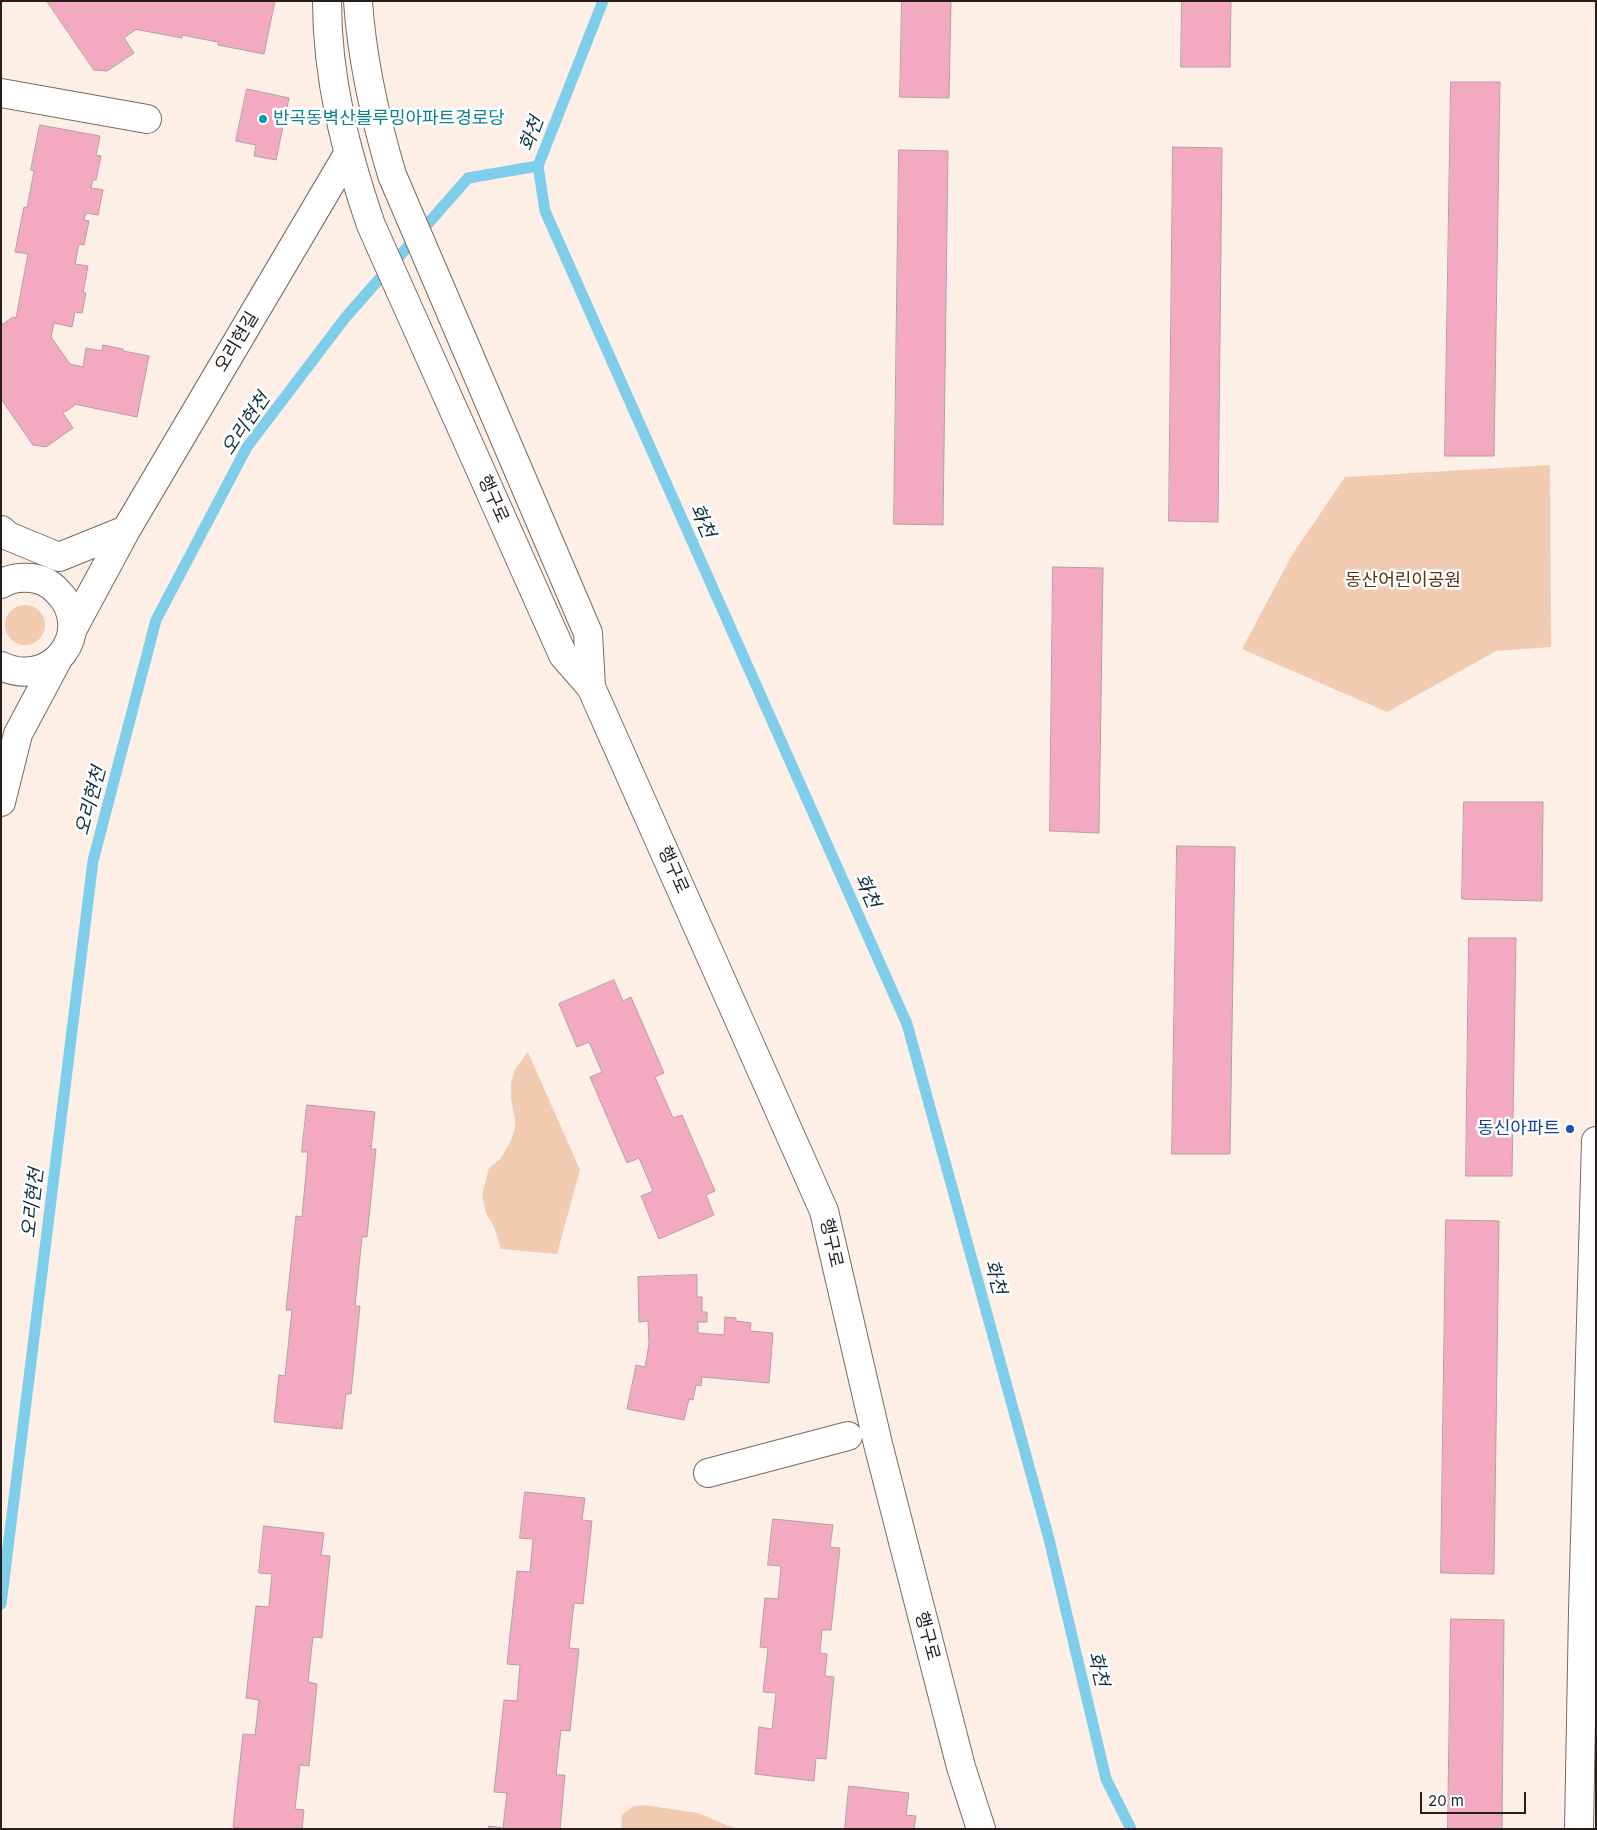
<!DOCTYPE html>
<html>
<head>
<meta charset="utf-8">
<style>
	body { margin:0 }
	#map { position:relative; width:1597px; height:1830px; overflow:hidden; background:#feefe6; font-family:Inter,sans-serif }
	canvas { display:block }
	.frame { position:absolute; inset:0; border:2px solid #251e1a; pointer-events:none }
	.scale { position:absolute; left:1420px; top:1792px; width:106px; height:22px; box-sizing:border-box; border:2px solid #251e1a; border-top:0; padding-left:6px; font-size:15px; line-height:18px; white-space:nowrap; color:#251e1a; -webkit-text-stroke:4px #fff; paint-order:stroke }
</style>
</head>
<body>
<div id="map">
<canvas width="1597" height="1830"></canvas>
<div class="frame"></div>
<div class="scale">20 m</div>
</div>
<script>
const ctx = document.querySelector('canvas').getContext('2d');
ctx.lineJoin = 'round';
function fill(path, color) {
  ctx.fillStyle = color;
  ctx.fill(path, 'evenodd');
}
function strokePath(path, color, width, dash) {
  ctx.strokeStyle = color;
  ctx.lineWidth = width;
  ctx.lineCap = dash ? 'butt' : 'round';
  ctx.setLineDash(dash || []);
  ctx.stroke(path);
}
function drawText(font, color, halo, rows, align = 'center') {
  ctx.font = font + ' Inter,"Noto Sans KR",sans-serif';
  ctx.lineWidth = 5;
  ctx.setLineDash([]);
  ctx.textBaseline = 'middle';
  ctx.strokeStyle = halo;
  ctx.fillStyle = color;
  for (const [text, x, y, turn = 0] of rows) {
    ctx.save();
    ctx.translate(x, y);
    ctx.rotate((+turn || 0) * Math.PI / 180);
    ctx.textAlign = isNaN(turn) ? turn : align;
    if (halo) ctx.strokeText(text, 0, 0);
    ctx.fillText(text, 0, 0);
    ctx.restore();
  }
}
fill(new Path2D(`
	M1550 465 1551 647 1496 651 1387 712 1242 649 1292 555 1345 477Z
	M5 625a20 20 0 1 1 40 0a20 20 0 1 1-40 0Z
	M528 1052 580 1170 557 1254 501 1249 494 1227 486 1213 482 1195 489 1168 500 1159 510 1143 515 1128V1119L511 1099V1083L515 1069Z
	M643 1805 698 1813 736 1829H621L622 1815 633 1806Z`), '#f1cbb2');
strokePath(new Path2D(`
	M603 1 538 166 545 211 907 1024 1049 1539 1106 1779 1131 1829
	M1 1604 93 861 156 620 247 447 345 318 468 178 538 166`), '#7dcdeb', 11);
const building = new Path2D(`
	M47 1H275L264 54 218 45V42L182 35V38L134 29 135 30 124 38 134 53 107 71 94 70Z
	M902 1H951L949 98 900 97Z
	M1182 1H1231L1230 67H1181Z
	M1451 82H1500L1494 456H1445Z
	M247 89 289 98 276 160 254 156 256 145 236 141Z
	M40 125 100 136 96 155 101 156 96 180H93L91 188 103 190 98 215 86 213 84 220 89 221 84 245 79 244 75 264 88 266 83 293H86L82 313 75 312 72 327 54 323 51 337 70 364 83 367 86 348 102 351 103 345 123 349V351L149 356 137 417 74 404V406L63 413 73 428 46 447 33 445 1 399V323L3 324 13 317 16 318 28 254 15 252 24 207 27 208 34 171 31 170Z
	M1173 147 1222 148 1218 522 1169 521Z
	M899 150 948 151 943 525 894 524Z
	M1053 567 1103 568 1099 833 1050 831Z
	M1464 802H1543L1542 901 1462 899Z
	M1177 846 1235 847 1230 1154H1172Z
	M1469 938H1516L1512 1176H1466Z
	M614 980 623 1001 631 997 664 1073 655 1077 673 1118 682 1115 715 1191 706 1195 714 1215 659 1239 641 1196 653 1191 639 1158 627 1163 590 1077 602 1072 589 1042 577 1047 559 1004Z
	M307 1105 375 1112 371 1149H376L367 1237H362L355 1306H360L351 1394H346L342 1429 274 1422 279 1375 285 1376 292 1310H286L296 1216 302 1217 308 1152H302Z
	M1446 1220 1499 1221 1494 1574 1441 1573Z
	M697 1275V1297H702V1312H707V1322H698V1333L724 1335 725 1317 736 1318V1321L751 1323 750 1331 773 1333 769 1383 702 1377 701 1386 696 1385 693 1400 689 1399 684 1420 627 1409 636 1365 645 1367 649 1344 648 1321 639 1322 638 1277Z
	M525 1492 585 1498 582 1520 592 1521 583 1604 574 1603 569 1648 579 1649 570 1731 561 1730 556 1775H565L560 1829H488L489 1826 503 1828 507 1793 494 1792 504 1700 517 1701 520 1665 507 1664 517 1571 530 1572 533 1539 520 1538Z
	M773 1519 833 1525 830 1547 840 1548 831 1630H822L820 1653 827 1654 825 1676 834 1677 826 1759 816 1758 814 1781 755 1774 759 1727 772 1729 776 1693 763 1692 768 1648 760 1647 765 1598 778 1599 781 1566 768 1565Z
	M264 1526 324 1533 321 1555 330 1556 322 1638 313 1637 308 1682 317 1684 309 1766 300 1765 295 1809 304 1810 302 1829H246L233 1827 243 1734 255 1735 259 1700 246 1698 256 1606 269 1607 272 1574 259 1573Z
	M1451 1619 1504 1620 1502 1829H1448Z
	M849 1786 909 1793 906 1815 916 1816 914 1829H845Z`);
fill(building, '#f3aac0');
strokePath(building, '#b49fa5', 1);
const minor = new Path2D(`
	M327 1C327 79 346 152 371 225L563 655 591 687 824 1211 878 1444 961 1767 981 1829
	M358 1C362 61 375 118 392 175L588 633 591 687
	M1 93 147 119
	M1 530 8 536 59 557 126 530
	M1 584C10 578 21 577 31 578 41 579 51 584 58 592 96 631 52 690 1 666
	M72 630 126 530 348 154
	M1 802 18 734 58 659
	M708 1473 848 1436
	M1579 1829 1583 1611 1596 1141`);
strokePath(minor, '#796a5f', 30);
strokePath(minor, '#fff', 28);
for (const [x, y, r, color] of [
	[263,119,5,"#0f9aa8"],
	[1570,1129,5,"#1a4fb4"]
]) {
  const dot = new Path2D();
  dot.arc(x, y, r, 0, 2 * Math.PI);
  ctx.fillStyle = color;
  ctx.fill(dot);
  strokePath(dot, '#fff', 2);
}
drawText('18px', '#0d838f', '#fff', [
	["반곡동벽산블루밍아파트경로당",273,119]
], 'left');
drawText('18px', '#251e1a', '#fff', [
	["오리현길",237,342,-59],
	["행구로",493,499,66],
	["행구로",673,870,66],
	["행구로",831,1243,77],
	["행구로",927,1636,75]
]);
drawText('18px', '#593213', '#fff', [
	["동산어린이공원",1403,581]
]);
drawText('18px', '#164399', '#fff', [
	["동신아파트",1560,1129]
], 'right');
drawText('italic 19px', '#0c323f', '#fff', [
	["화천",532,134,-69],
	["오리현천",246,424,-56],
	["화천",702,521,66],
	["오리현천",91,801,-75],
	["화천",867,891,66],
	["오리현천",33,1203,-83],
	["화천",995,1277,75],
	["화천",1098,1669,77]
]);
</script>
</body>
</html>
